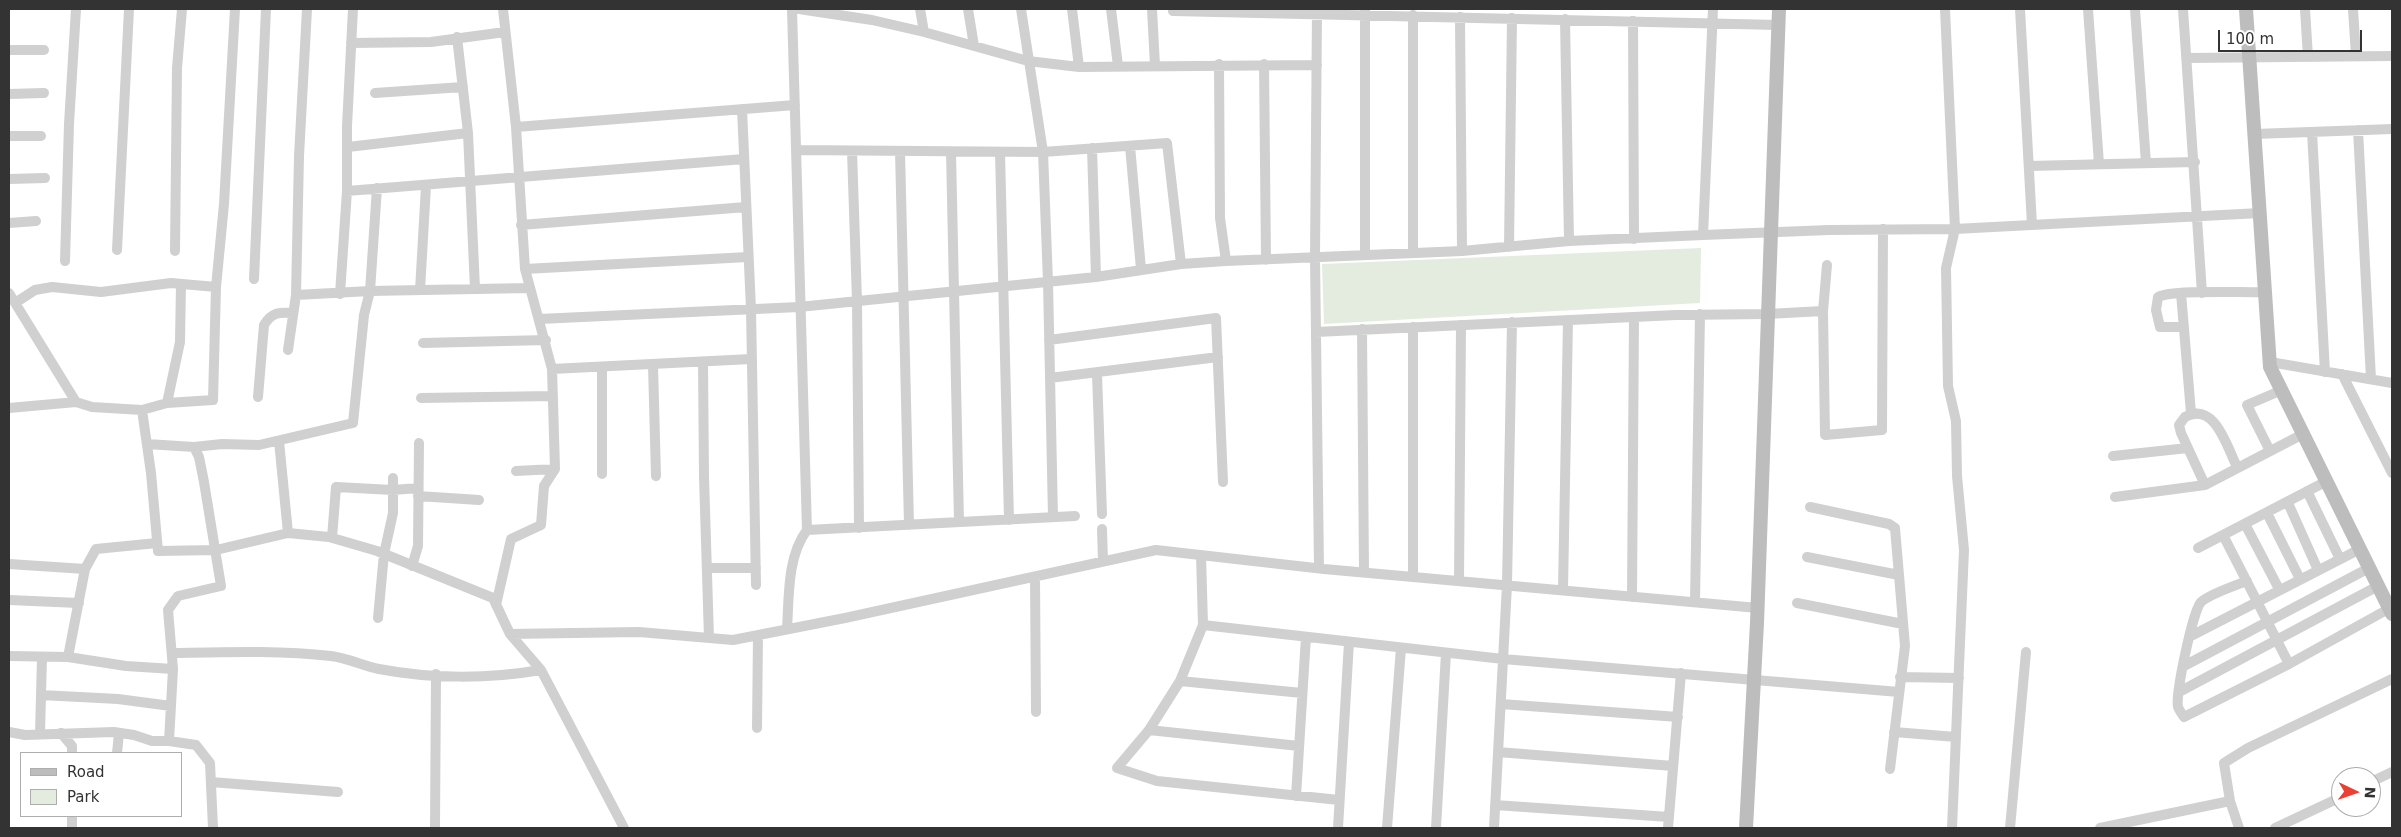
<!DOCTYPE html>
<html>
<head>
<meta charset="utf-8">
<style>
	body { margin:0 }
	#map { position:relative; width:2401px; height:837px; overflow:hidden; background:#fff; font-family:"DejaVu Sans",sans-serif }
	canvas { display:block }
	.frame { position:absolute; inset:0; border:10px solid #333; pointer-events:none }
	.legend { position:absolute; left:20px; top:752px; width:162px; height:65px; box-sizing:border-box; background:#fff; border:1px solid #adadad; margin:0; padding:6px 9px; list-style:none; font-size:15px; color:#333 }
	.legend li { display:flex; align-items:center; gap:10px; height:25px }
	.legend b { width:25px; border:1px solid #adadad }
	.north { position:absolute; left:2331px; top:767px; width:50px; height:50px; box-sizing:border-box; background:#fff; border:1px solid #adadad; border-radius:50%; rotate:93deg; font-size:14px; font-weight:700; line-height:20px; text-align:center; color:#333 }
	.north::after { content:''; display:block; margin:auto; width:18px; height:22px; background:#eb4034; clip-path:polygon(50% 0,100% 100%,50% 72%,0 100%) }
	.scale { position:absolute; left:2218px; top:30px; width:144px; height:22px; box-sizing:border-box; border:2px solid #333; border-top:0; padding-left:6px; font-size:15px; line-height:18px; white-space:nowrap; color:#333; -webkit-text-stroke:4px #fff; paint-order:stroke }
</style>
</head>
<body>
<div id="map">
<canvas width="2401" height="837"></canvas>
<div class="frame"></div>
<ul class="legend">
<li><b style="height:6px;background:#bdbdbd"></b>Road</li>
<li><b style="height:14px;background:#e4ecdf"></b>Park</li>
</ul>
<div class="north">N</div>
<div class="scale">100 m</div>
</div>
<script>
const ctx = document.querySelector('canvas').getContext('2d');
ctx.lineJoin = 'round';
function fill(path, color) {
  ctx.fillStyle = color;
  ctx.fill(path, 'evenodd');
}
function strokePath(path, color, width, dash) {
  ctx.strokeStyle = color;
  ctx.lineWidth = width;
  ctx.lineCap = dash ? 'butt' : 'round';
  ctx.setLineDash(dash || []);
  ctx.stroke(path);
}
fill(new Path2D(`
	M1701 248 1700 303 1324 324 1322 264Z`), '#e4ecdf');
strokePath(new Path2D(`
	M353 9 347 126V191L744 159
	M799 9 872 20 924 32 1028 61 1079 67 1317 65
	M920 9 924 32
	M968 9 974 46
	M1021 9 1043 152 1048 282 1053 517
	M1072 9 1079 67
	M1111 9 1118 66
	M1152 9 1155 66
	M1317 9 1315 257 1319 568
	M1945 9 1955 229 1946 268 1948 386 1956 421 1957 476 1964 550 1952 828
	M2020 9 2032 225
	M2088 9 2099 164
	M2135 9 2146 163
	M2183 9 2202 293
	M2305 9 2308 57
	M2353 9 2356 56
	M1173 11 1778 25
	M1460 17 1462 251
	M1565 19 1569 241
	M1633 21 1634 239
	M457 37 468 133 475 289
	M351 43 431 42 505 32
	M9 50H44
	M2187 58 2392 56
	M1219 64 1220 218 1226 261
	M1264 64 1266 260
	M375 93 463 87
	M9 94 44 93
	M742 109 751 309 756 585
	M516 127 795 105
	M2358 130 2371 379
	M2312 132 2325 372
	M2255 134 2392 129
	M9 136H41
	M1130 146 1141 269
	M348 147 468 133
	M1092 148 1096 277
	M796 150 1043 152 1167 143 1181 264
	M852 151 857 301 859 528
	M900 151 909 525
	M951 152 959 522
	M1000 152 1009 520
	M2029 166 2195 162
	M9 179 45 178
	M9 223 36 221
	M521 225 746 207
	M1703 235 1713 9
	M1509 247 1512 18
	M117 250 129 9
	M175 251 177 68 182 9
	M1413 253V15
	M1365 255V9
	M65 261 69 124 76 9
	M1827 265 1823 311 1825 435 1882 430 1883 229
	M525 269 748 257
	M254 279 266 9
	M420 290 426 186
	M9 293 76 402
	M2181 293 2191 413
	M340 294 347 191
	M296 295 370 291 529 288
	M15 303 35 290 52 287 101 292 171 283 216 287
	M539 319 799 307 1096 277 1181 264 1226 261 1462 251 1569 241 1703 235 1829 230 1955 229 2260 213
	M2184 327H2160L2156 310 2158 297C2172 289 2245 293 2265 292
	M1362 329 1364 572
	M1316 332 1676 315 1767 314 1823 311
	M1049 340 1216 318 1223 482
	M423 343 546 340
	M288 350 296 295 299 156 307 9
	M703 362 704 477 709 638
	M2270 362 2392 383
	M653 365 656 476
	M552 369 751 359
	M1097 374 1102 514
	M2342 374 2392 473
	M1050 378 1218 357
	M258 397 264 325C272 312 279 312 293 313
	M421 398 553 396
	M167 403 180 342 181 284
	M9 408 76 402 92 407 142 410 167 403 213 400 216 287 224 204 235 9
	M142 410 151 473 158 551 216 550 288 533 329 537 377 551 493 598 510 634 541 670 624 828
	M279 441 288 533
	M147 444 194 447 222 444 259 445 353 423 364 315 370 291 377 188
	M2270 451 2247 405 2282 390
	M2113 456 2188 448
	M516 471 555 469
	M602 474V367
	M2205 485 2181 433 2179 425 2185 417C2215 401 2227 447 2237 467
	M2307 491 2340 559
	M418 496 479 500
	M2115 497 2205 485 2303 434
	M2288 503 2318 570
	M1810 507 1889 524 1895 528 1905 646 1890 769
	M2267 513 2300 579
	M2245 524 2279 589
	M1102 529 1103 561
	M807 530 1075 516
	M2223 535 2289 664
	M332 538 336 487 393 490 418 488
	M2198 548 2327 481
	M1201 555 1203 625 1180 681 1149 730 1117 768 1157 781 1339 800
	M1807 557 1899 575
	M9 564 85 569
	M412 566 418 546 419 443
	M707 568H756
	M1413 576V327
	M1035 577 1036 712
	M1459 581 1461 325
	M2247 581C2234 586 2210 594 2201 602 2193 610 2175 695 2178 707 2179 710 2182 714 2184 717L2289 664 2392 607
	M1563 590 1568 320
	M1632 597 1634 317
	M9 600 79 603
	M1695 602 1700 314
	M1797 603 1903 624
	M496 605 511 539 541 525 544 486 555 469 552 369 525 269 516 127 503 9
	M378 618 384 554 393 513V478
	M1203 625 1503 659 1899 692
	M787 629C789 598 787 556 807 530L792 9
	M510 634 639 632 733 640 845 618 1156 550 1324 569 1758 608
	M2189 637 2360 549
	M172 653C225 652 279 650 331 656 348 658 363 666 379 669 431 679 489 679 541 670
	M9 656 68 657 126 666 173 669
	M68 657 85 569 96 549 157 543
	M2184 666 2369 568
	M1900 677 1959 678
	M1180 681 1302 693
	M2179 692 2378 586
	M41 695 118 699 171 706
	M1501 704 1678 717
	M757 728 758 635
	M1149 730 1299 746
	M9 732 25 735 114 732 134 735 152 741H169L196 745 210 763 213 828
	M1894 732 1956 737
	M61 733 72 746V753
	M40 734 42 657
	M169 741 173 669 168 610 178 596 221 586 204 482 199 457 194 447
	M1498 752 1673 766
	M117 753 119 733
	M211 782 338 792
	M2371 782 2392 772
	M1296 796 1306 637
	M1495 805 1669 817
	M72 828V816
	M435 828 436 674
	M1338 828 1349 642
	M1387 828 1401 648
	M1436 828 1446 653
	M1494 828 1507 585 1512 322
	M1668 828 1681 673
	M2010 828 2026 652
	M2100 828 2230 801
	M2239 828 2230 801 2224 763 2248 748 2392 679
	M2275 828 2341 797`), '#d0d0d0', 10);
strokePath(new Path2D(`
	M2246 9 2270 367 2392 614
	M1746 828 1757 623 1779 9`), '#bdbdbd', 14);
</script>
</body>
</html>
